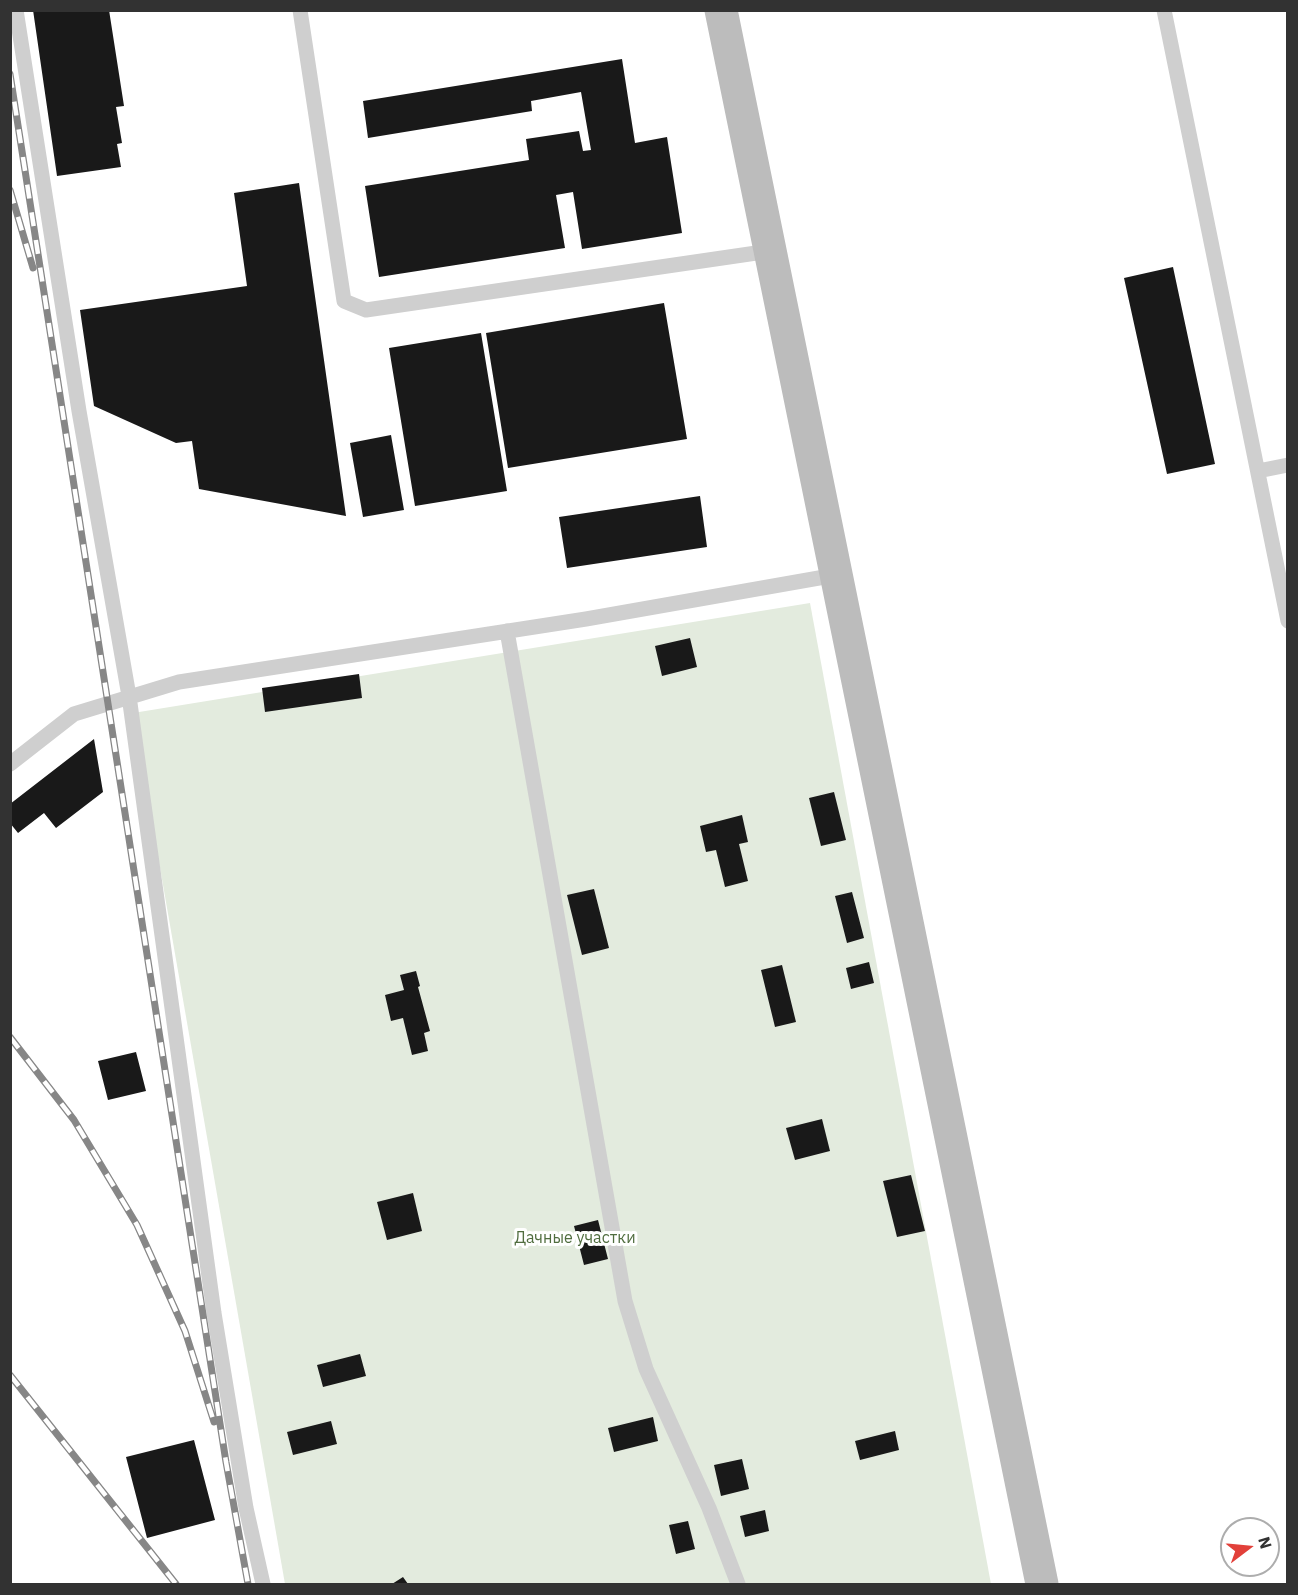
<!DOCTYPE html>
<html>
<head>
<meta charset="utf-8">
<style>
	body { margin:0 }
	#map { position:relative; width:1298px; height:1595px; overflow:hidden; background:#fff; font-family:"IBM Plex Sans",sans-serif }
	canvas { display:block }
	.frame { position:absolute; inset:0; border:12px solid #323232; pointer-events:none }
	.north { position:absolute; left:1220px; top:1517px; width:60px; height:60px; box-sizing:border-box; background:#fff; border:2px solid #adadad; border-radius:50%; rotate:74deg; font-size:16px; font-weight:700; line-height:24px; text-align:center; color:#323232 }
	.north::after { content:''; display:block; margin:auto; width:21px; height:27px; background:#e2403a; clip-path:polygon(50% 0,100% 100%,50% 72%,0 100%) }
</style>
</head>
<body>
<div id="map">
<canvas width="1298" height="1595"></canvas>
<div class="frame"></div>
<div class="north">N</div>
</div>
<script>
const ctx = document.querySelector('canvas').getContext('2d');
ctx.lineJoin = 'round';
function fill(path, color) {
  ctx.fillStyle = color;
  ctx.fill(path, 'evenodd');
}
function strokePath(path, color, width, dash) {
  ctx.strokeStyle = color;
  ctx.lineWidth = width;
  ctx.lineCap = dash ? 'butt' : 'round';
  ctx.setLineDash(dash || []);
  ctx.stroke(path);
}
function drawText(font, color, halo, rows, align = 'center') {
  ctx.font = font + ' "IBM Plex Sans",sans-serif';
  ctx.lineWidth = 6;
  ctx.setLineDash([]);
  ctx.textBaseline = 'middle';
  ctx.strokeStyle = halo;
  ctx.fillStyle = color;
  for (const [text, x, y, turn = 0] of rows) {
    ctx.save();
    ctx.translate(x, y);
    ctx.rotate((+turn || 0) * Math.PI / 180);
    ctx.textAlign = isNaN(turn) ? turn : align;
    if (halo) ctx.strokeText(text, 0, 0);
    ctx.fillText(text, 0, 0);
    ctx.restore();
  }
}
fill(new Path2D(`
	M810 603 991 1584H285L133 713Z`), '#e3ebde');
fill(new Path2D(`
	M33 10H109L124 106 116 107 122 143 117 144 121 167 57 176Z
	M622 59 635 143 667 137 682 233 582 249 573 192 556 195 565 248 379 277 365 186 529 160 526 139 579 131 583 151 591 150 581 92 531 101 532 111 368 138 363 101Z
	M299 183 346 516 199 489 192 441 176 443 94 406 80 310 247 286 234 193Z
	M1173 267 1215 464 1167 474 1124 278Z
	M664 303 687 439 508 468 486 333Z
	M481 333 507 491 415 506 389 348Z
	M391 435 404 510 363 517 350 443Z
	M700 496 707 547 567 568 559 517Z
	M690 638 697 667 662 676 655 646Z
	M359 674 362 698 265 712 262 688Z
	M94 739 103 792 56 828 44 813 18 833 10 823V804Z
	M834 792 846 840 821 846 809 798Z
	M742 815 748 842 739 844 748 881 725 887 716 850 706 852 700 826Z
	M594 889 609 948 582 955 567 895Z
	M852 892 864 938 847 943 835 896Z
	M869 962 874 983 851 989 846 968Z
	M782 965 796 1022 775 1027 761 970Z
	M416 971 420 986 418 987 430 1031 424 1033 428 1051 412 1055 403 1018 391 1021 385 995 404 990 400 975Z
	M136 1052 146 1091 108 1100 98 1061Z
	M822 1119 830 1151 795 1160 786 1128Z
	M911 1175 925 1231 897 1237 883 1181Z
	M413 1193 422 1231 387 1240 377 1202Z
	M598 1220 608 1259 584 1265 574 1226Z
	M360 1354 366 1376 323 1387 317 1365Z
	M653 1417 658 1441 614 1452 608 1428Z
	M331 1421 337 1444 293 1455 287 1432Z
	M895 1431 899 1450 860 1460 855 1441Z
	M194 1440 215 1520 147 1538 126 1457Z
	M742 1459 749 1489 721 1496 714 1465Z
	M765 1510 769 1531 745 1537 740 1516Z
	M688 1521 695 1549 676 1554 669 1525Z
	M403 1577 408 1584H392Z`), '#191919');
strokePath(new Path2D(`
	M16 10 79 411 129 696 214 1313 246 1508 263 1584
	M300 10 344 301 366 310 770 251
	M1164 10 1288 621
	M1258 471 1288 465
	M507 631 625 1301 646 1369 709 1508 738 1584
	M10 764 74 714 179 682 586 619 836 575`), '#cfcfcf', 15);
strokePath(new Path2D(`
	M721 10 1042 1584`), '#bcbcbc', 33);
const rail = new Path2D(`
	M10 74 226 1462 248 1584
	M10 190 33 268
	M10 1037 74 1120 137 1225 185 1331 214 1422
	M10 1375 176 1584`);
strokePath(rail, '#878787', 7);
strokePath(rail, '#fff', 4.5, [14]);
drawText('16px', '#506d3f', '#fff', [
	["Дачные участки",575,1238]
]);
</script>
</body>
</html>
